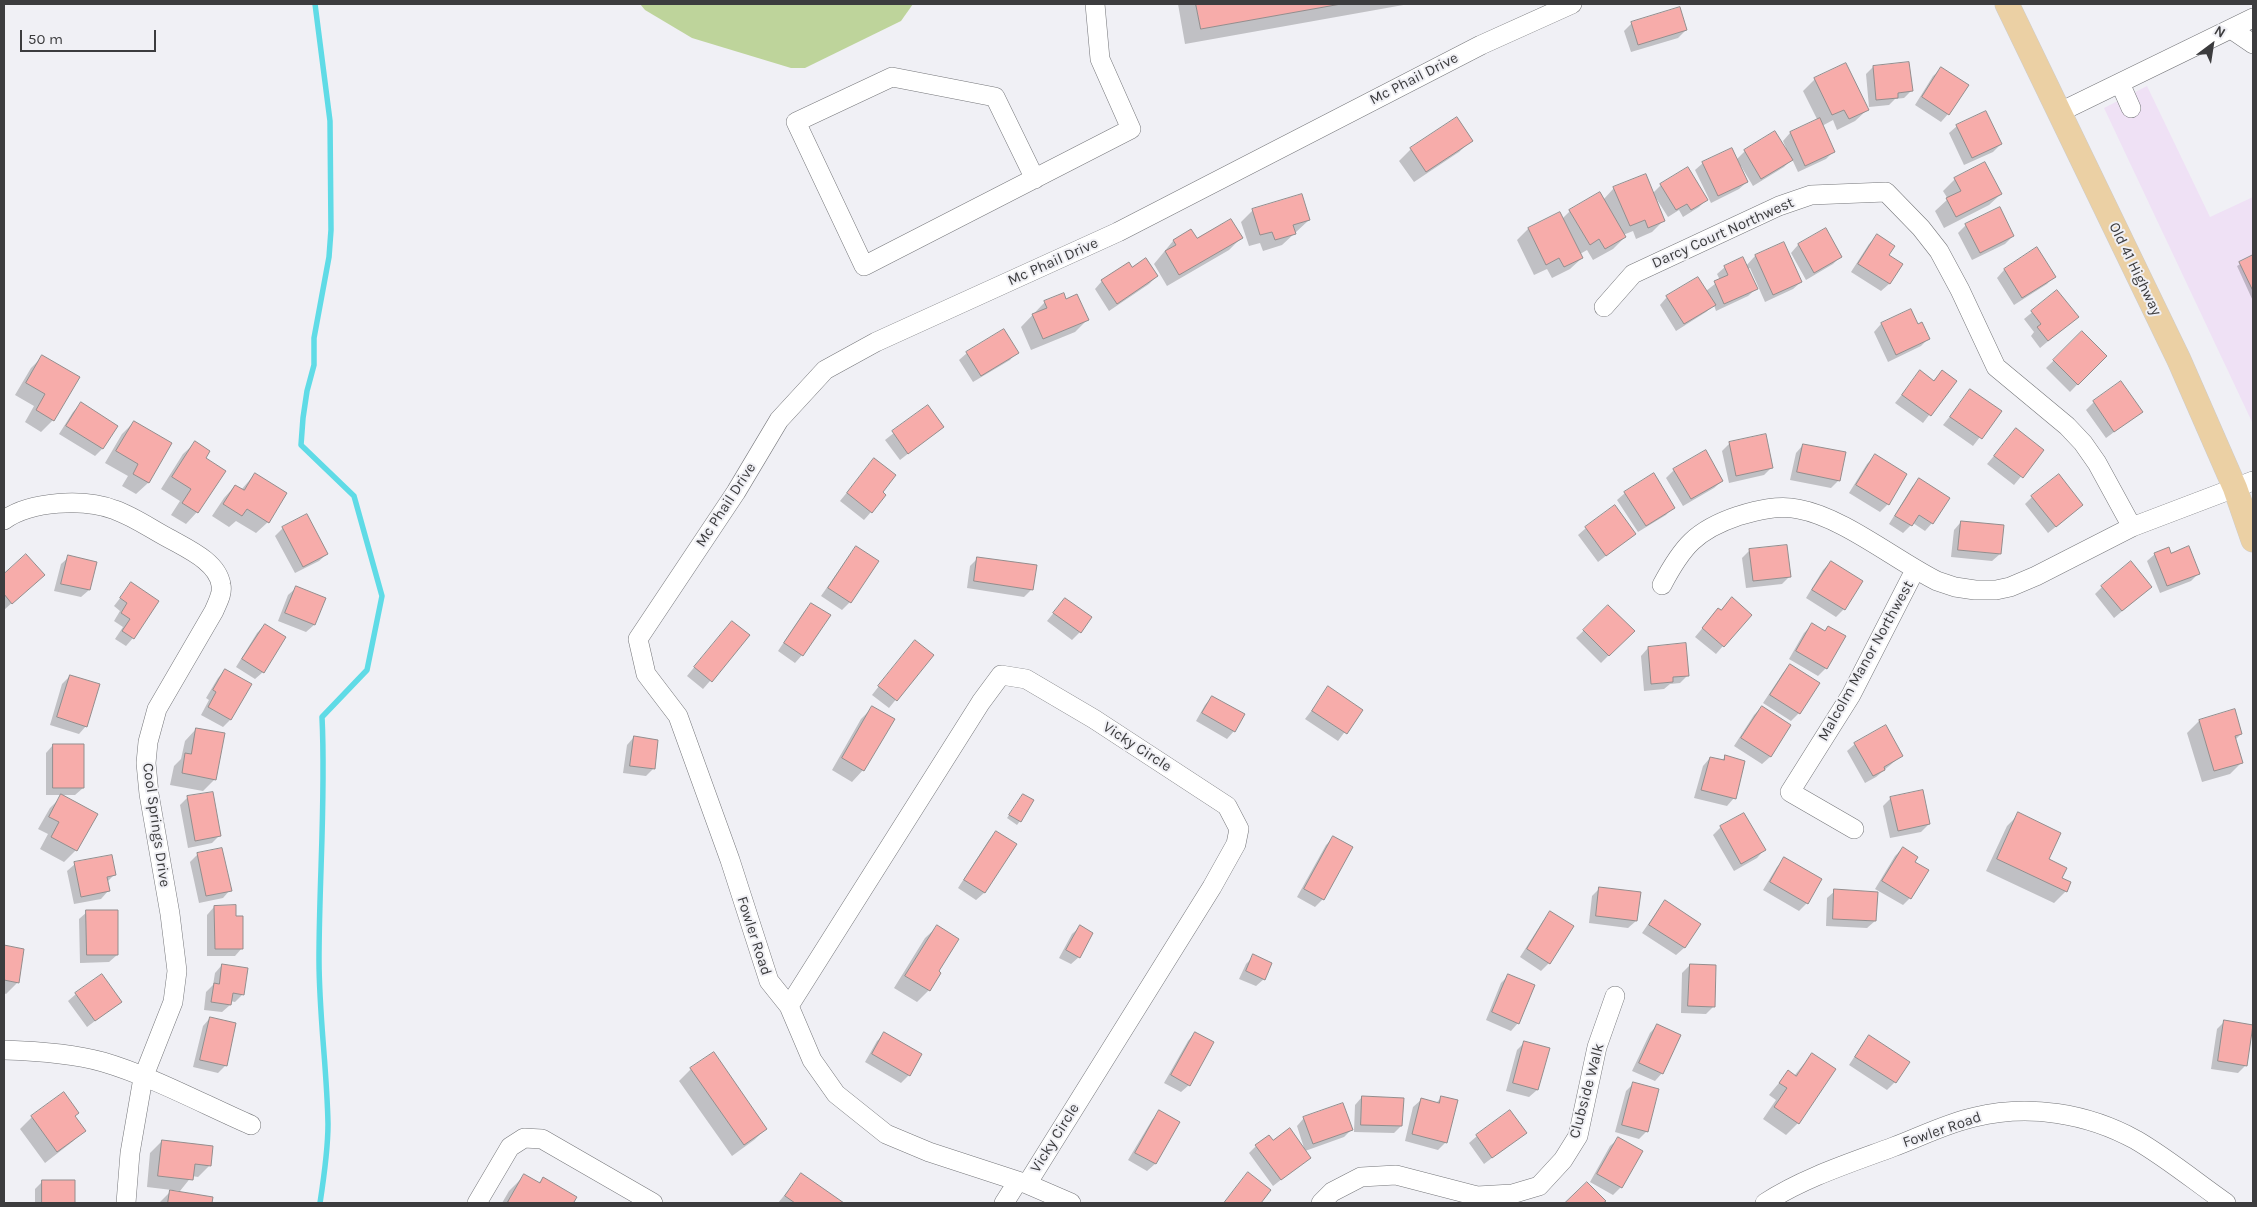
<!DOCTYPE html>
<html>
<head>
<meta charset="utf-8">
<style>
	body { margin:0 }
	#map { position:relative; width:2257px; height:1207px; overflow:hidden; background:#f0f0f5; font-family:Karla,sans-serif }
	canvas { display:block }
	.frame { position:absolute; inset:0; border:5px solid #3c3c3e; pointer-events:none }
	.north { position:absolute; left:2187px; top:20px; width:50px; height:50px; -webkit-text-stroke:4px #f0f0f5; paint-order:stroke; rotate:31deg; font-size:14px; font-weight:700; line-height:20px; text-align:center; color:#3c3c3e }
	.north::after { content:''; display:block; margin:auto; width:18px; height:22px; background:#3c3c3e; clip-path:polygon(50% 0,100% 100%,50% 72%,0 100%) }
	.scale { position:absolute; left:20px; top:30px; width:136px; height:22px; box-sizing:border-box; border:2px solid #3c3c3e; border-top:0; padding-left:6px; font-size:15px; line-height:18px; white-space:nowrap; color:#3c3c3e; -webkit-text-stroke:4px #f0f0f5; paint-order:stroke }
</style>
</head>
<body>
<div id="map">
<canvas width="2257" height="1207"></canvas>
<div class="frame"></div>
<div class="north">N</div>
<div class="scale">50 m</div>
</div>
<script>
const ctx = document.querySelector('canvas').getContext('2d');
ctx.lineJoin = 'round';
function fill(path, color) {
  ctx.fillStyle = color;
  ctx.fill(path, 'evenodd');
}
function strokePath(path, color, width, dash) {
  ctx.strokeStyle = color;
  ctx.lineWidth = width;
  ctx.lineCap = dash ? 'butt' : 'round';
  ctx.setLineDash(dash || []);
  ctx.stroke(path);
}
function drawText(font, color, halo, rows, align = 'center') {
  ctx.font = font + ' Karla,sans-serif';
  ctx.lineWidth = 4;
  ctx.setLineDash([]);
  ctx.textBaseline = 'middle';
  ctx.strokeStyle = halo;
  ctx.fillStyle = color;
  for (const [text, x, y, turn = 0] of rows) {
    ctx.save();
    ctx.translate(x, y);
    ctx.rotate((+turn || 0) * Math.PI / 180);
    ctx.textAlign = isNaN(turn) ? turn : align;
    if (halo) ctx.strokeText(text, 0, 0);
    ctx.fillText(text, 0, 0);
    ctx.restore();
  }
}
fill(new Path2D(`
	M2147 86 2210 217 2253 197V424L2104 108Z`), '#efe1f5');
fill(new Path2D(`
	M640 4H913L901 21 805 68H791L692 38 645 10Z`), '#bed49b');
fill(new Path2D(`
	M1178 4H1409L1185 44Z
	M1632 23 1686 30 1678 38 1631 52 1624 31Z
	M1873 67 1911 91 1904 98 1895 99 1889 105 1869 107 1866 74Z
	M1941 69 1948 114 1941 122 1915 105 1933 76Z
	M1815 79 1867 110 1855 121 1837 130 1833 120 1822 126 1834 151 1826 159 1798 172 1792 159 1784 167 1753 186 1741 166H1739L1747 182 1739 189 1711 203 1695 170 1703 163 1736 160 1745 151 1775 133 1784 148H1786L1783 141 1790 133 1818 121 1803 91Z
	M1957 126 2001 144 1993 152 1964 165 1949 133Z
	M1471 141 1459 152 1414 182 1399 161 1411 149Z
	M1687 169 1706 200 1699 207 1683 217 1679 210 1668 217 1656 198 1664 220 1652 232 1636 239 1633 231 1623 235 1625 237 1613 249 1593 260 1587 250 1580 254 1582 258 1570 269 1552 278 1547 269 1534 275 1517 240 1528 229 1562 219 1570 211 1603 200 1614 188 1653 193 1661 185Z
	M1955 179 2001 194 1989 205 1944 228 1935 211 1948 199 1943 191Z
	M1253 210 1309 220 1282 245 1263 251 1260 243 1249 246 1241 222Z
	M1966 225 2013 236 2005 244 1972 260 1958 233Z
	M1191 230 1196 240 1241 238 1229 250 1167 286 1154 264 1173 241Z
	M1825 230 1841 256 1833 264 1806 280 1791 253 1798 245Z
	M1877 236 1887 255 1901 264 1889 284 1881 291 1851 272 1869 244Z
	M1783 244 1801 282 1793 289 1765 302 1750 268 1747 269 1756 289 1748 296 1716 311 1714 305 1706 312 1676 331 1660 305 1667 297 1706 291 1720 280 1717 274 1725 267 1746 266 1755 256Z
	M2036 249 2054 276 2047 284 2014 305 1997 278 2004 270Z
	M2253 257V301L2237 266Z
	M1132 269 1157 276 1149 284 1109 311 1095 289 1102 281Z
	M2057 292 2077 317 2040 348 2031 336 2034 332 2024 319Z
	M1065 301 1087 320 1075 332 1031 350 1021 327 1045 302Z
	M1911 310 1918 326 1929 338 1921 346 1888 362 1874 332 1881 324Z
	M2082 333 2105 356 2070 392 2046 368Z
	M1017 352 1010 360 973 382 959 360 967 353Z
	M43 356 53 420 41 432 25 422 34 406 15 395 31 368Z
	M1920 372 1933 381 1942 372 1955 381 1923 423 1895 403Z
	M1971 390 2000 411 1973 446 1943 425Z
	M2094 402 2141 412 2106 438 2086 410Z
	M81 404 117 426 102 449 95 456 59 434 73 412Z
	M927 407 942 427 900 460 885 440Z
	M134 422 171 444 148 483 136 494 122 486 128 476 105 463 122 434Z
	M2016 430 2042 451 2014 485 1987 464Z
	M195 443 204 459 197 512 186 524 171 515 180 501 161 489 183 454Z
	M1730 443 1771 468 1764 475 1729 483 1722 451Z
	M1803 445 1839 480 1831 488 1790 480 1796 453Z
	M1875 456 1888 504 1880 512 1849 493 1867 464Z
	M874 459 881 492 871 512 864 520 840 501Z
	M1674 470 1722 481 1714 488 1683 506 1666 478Z
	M255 474 268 522 256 533 236 521 229 527 212 516 224 498 235 486 241 490Z
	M1919 480 1932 523 1925 531 1913 523 1903 533 1889 524 1912 487Z
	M1625 493 1673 507 1666 515 1638 532 1617 500Z
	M2032 497 2074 512 2048 533 2025 504Z
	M1961 522 2000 554 1992 561 1951 557 1954 530Z
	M283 528 327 554 319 561 295 573 275 536Z
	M1586 528 1634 534 1598 562 1578 535Z
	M856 548 877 562 850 602 842 610 821 596 849 556Z
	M1750 550 1790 576 1782 584 1746 588 1742 558Z
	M2155 554 2170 555 2199 573 2191 581 2160 593 2147 561Z
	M26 556 35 582 4 610V576Z
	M69 557 95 563 89 590 81 597 54 591 61 564Z
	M978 558 1032 589 1024 597 967 588 970 566Z
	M1831 562 1844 609 1836 617 1806 598 1823 570Z
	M131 584 133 638 126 646 115 639 123 627 114 621 120 611 114 606Z
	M2102 587H2151L2114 618 2095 594Z
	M296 588 314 625 306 632 278 621 288 595Z
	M1065 599 1080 632 1072 640 1047 621Z
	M812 604 802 655 795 663 778 651 804 612Z
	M1608 607 1633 631 1601 663 1576 638Z
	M1750 615 1716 654 1695 637 1711 618Z
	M265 625 263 672 255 679 236 667 257 633Z
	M1812 625 1826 668 1818 676 1789 659 1804 633Z
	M725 630 749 636 703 689 687 676Z
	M1648 648 1688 675 1680 683 1670 684 1664 689 1644 691 1641 656Z
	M908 649 932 655 889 708 872 695Z
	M1790 665 1799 713 1791 721 1763 703 1783 673Z
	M225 670 230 720 223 727 201 715 209 700 206 698 218 678Z
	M70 676 86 726 79 734 50 725 62 684Z
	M1329 688 1361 710 1338 741 1305 719Z
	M1212 697 1234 731 1227 739 1196 721 1205 705Z
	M873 707 863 770 852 782 832 770 861 719Z
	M1762 707 1790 725 1770 757 1762 764 1734 746 1754 715Z
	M2234 711 2241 734 2235 740 2242 762 2230 774 2202 782 2187 733 2199 721Z
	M196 729 215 779 203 791 170 785 174 766 181 759 185 741Z
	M634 737 654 768 646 776 623 773 627 745Z
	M1855 744 1901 756 1876 777 1865 783 1847 751Z
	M53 745 83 788 75 795H46V753Z
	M1725 757 1734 798 1727 806 1694 798 1703 766 1710 758 1721 761Z
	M1023 795 1020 821 1017 825 1007 818Z
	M62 796 76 850 64 862 40 849 48 834 38 829 50 808Z
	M187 798 220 835 212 843 188 848 180 805Z
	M1891 798 1929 824 1921 832 1890 838 1883 806Z
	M1744 814 1764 850 1757 858 1734 871 1713 835 1721 827Z
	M2019 814 2061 878 2066 891 2054 903 1986 871 2007 826Z
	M996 832 1015 844 984 893 976 900 958 888 989 840Z
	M1333 838 1351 848 1323 899 1315 907 1297 897 1326 845Z
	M1903 848 1914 862 1910 898 1903 905 1875 889 1895 856Z
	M198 854 230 890 223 898 199 903 190 862Z
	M1785 859 1807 903 1799 911 1763 890 1777 867Z
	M75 864 115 874 107 882 108 891 101 899 74 904 67 871Z
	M1600 888 1636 921 1628 928 1589 923 1592 896Z
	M1835 891 1875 921 1867 928 1826 926 1827 898Z
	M1665 902 1699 924 1684 948 1676 955 1642 933 1658 910Z
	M214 907 235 917 242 948 235 956H207V915Z
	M87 912 117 955 109 962 80 963 79 919Z
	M1550 913 1549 963 1541 971 1520 957 1543 921Z
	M937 927V972L940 973 929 990 917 1002 894 988 925 938Z
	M1080 927 1079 957 1071 964 1059 958 1072 934Z
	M4 947 23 950 18 982 6 994 4 993Z
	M1254 956 1264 979 1256 986 1239 979 1246 964Z
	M222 965 243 994 235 1002 230 1001V1005L222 1012 204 1010 206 992 213 985 215 973Z
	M1690 965 1714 1006 1706 1014 1681 1013 1682 973Z
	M1509 975 1518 1023 1511 1031 1486 1020 1501 983Z
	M76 994 120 1002 87 1027 68 1001Z
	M210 1018 226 1065 218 1073 193 1067 203 1026Z
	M2225 1021 2246 1065 2238 1073 2211 1069 2217 1029Z
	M1657 1025 1662 1073 1655 1081 1632 1071 1650 1033Z
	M1195 1033 1189 1085 1181 1092 1164 1083 1188 1041Z
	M884 1034 909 1075 901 1083 865 1062 877 1041Z
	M1869 1037 1895 1082 1887 1090 1849 1065 1862 1045Z
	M1525 1042 1537 1090 1529 1097 1506 1091 1517 1050Z
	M1812 1054 1798 1123 1786 1135 1763 1119 1776 1100 1769 1095 1788 1072 1794 1076Z
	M691 1069 766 1129 754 1140 732 1156 679 1081Z
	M1633 1084 1647 1131 1639 1139 1615 1132 1626 1091Z
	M63 1094 74 1117 84 1130 72 1142 45 1163 20 1129 32 1117Z
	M1362 1097 1401 1126 1394 1133 1354 1132 1355 1105Z
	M1442 1097 1446 1142 1438 1150 1405 1141 1413 1107 1421 1100 1435 1104Z
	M1160 1112 1178 1123 1155 1164 1147 1171 1128 1160 1152 1120Z
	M1304 1118 1351 1130 1344 1137 1305 1151 1297 1126Z
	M1525 1133 1484 1164 1469 1143 1477 1136Z
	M1618 1139 1641 1152 1621 1187 1613 1195 1590 1182 1610 1146Z
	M162 1141 210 1165 198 1177 192 1176 180 1191 173 1190V1192L211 1198V1203H159L172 1190 147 1187 150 1153Z
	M1273 1142 1310 1157 1273 1186 1249 1153 1256 1146Z
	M1248 1174 1269 1190 1260 1203H1224Z
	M525 1175 538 1183 543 1179 574 1203H502L509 1191Z
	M801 1175 841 1203H778Z
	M43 1181H74L73 1203H35V1189Z`), '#0003');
strokePath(new Path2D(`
	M315 4 330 121 331 230 329 257 314 338V365L307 391 303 418 301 445 354 496 382 596 367 670 322 717C326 798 319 879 319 960 319 1015 327 1069 328 1124 328 1150 324 1177 320 1203`), '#5fdbe6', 5.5);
const building = new Path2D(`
	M1196 4H1341L1201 29Z
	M1680 7 1687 30 1638 45 1631 22Z
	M1909 62 1913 91 1898 93V98L1876 100 1873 66Z
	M1846 63 1869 110 1849 119 1844 110 1832 115 1814 78Z
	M1941 67 1969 85 1949 115 1922 97Z
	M1986 111 2002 144 1972 158 1956 125Z
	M1457 117 1473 141 1426 172 1410 148Z
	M1820 118 1835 152 1805 166 1790 132Z
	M1775 131 1793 160 1761 179 1744 150Z
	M1732 148 1748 182 1718 196 1702 162Z
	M1985 162 2002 194 1956 217 1946 198 1961 191 1954 178Z
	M1688 167 1708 200 1691 210 1687 204 1676 210 1660 184Z
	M1646 174 1665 221 1648 228 1645 220 1630 226 1613 187Z
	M1600 192 1626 237 1605 249 1599 239 1590 245 1569 210Z
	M1302 194 1310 220 1293 225 1296 234 1275 240 1272 232 1260 235 1252 209Z
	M2000 207 2014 236 1980 253 1965 224Z
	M1560 212 1583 258 1564 267 1559 258 1546 265 1528 228Z
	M1231 219 1243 238 1179 275 1165 251 1176 245 1173 240 1191 229 1197 238Z
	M1826 228 1842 257 1814 273 1798 244Z
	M1877 234 1895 246 1889 255 1903 264 1890 284 1858 264Z
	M1784 242 1802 282 1773 295 1755 255Z
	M2037 247 2056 277 2022 298 2004 269Z
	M2253 255V291L2239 262Z
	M1743 257 1758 289 1724 304 1714 281 1728 275 1724 266Z
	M1146 258 1158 276 1117 304 1101 280 1129 262 1132 267Z
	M1698 277 1716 305 1684 324 1666 296Z
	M2057 290 2079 317 2048 341 2037 327 2041 324 2031 311Z
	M1064 293 1066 299 1077 294 1089 320 1043 339 1032 314 1047 308 1044 301Z
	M1911 309 1918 324 1922 322 1930 339 1896 355 1881 323Z
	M1004 329 1019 353 981 376 966 352Z
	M2082 331 2107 356 2078 385 2053 360Z
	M42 355 80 377 54 421 36 410 45 394 26 383Z
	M1920 370 1934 381 1942 370 1957 381 1931 416 1902 395Z
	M2121 381 2143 412 2114 432 2093 401Z
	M1970 389 2002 411 1982 439 1950 417Z
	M81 402 118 426 103 449 66 426Z
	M928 405 944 427 908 454 892 431Z
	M134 421 172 443 149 483 133 474 138 464 116 451Z
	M2016 428 2044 450 2023 478 1994 456Z
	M1766 434 1773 468 1736 476 1729 442Z
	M195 441 210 451 206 458 226 471 198 513 182 503 191 489 172 477Z
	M1803 444 1846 452 1840 481 1797 472Z
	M1706 450 1723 481 1691 499 1673 469Z
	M1875 454 1907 474 1889 505 1856 485Z
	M874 458 896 475 883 492 886 495 872 513 847 493Z
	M255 473 287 493 269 523 247 509 242 516 223 504 235 485 244 490Z
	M1654 473 1675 508 1646 526 1624 492Z
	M2059 474 2083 505 2056 527 2031 496Z
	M1919 478 1950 498 1933 524 1919 515 1912 526 1895 516Z
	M1615 505 1636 534 1606 556 1585 527Z
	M307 514 328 554 303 567 282 527Z
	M1961 521 2004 525 2001 554 1958 550Z
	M1787 545 1791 577 1753 581 1749 549Z
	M856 546 879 561 851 603 828 588Z
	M2189 546 2200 574 2167 586 2154 553 2169 547 2171 553Z
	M26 554 45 575 12 604 4 594V574Z
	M68 555 97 562 90 590 61 584Z
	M977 557 1037 565 1033 590 974 581Z
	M1831 561 1863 581 1845 610 1812 590Z
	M2131 561 2152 587 2122 611 2101 586Z
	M131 582 159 601 134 639 122 631 130 619 121 613 127 603 120 598Z
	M296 586 326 598 315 625 285 613Z
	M1732 597 1752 615 1724 647 1702 628 1718 608 1721 610Z
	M1065 598 1092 617 1081 633 1053 613Z
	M811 603 831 615 803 656 784 643Z
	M1608 605 1635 631 1609 656 1583 630Z
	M732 621 750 635 712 682 694 667Z
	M1812 623 1825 631 1828 626 1846 636 1827 669 1796 651Z
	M265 624 286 637 264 673 242 659Z
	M915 640 934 655 897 701 878 686Z
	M1686 643 1689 676 1673 677V682L1651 684 1648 647Z
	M1790 664 1820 683 1800 714 1770 695Z
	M225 669 252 684 231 720 208 707 216 692 213 690Z
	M70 675 100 684 87 727 57 717Z
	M1328 686 1363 710 1347 734 1312 711Z
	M1212 696 1245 714 1235 732 1202 713Z
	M872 706 895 719 864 771 842 758Z
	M1762 706 1791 725 1771 757 1741 738Z
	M2235 709 2242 734 2235 736 2243 763 2214 771 2199 720Z
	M1886 725 1903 756 1884 767 1885 770 1873 776 1854 743Z
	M196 728 225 733 216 780 182 773 185 753 191 754Z
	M634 736 658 740 655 769 630 766Z
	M53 744H84V788H53Z
	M1725 755 1745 761 1736 799 1701 790 1710 757 1724 760Z
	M1923 790 1930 824 1898 831 1890 797Z
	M213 792 221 836 195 841 187 796Z
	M61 794 98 814 77 851 51 837 59 822 49 817Z
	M1023 794 1034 800 1021 822 1009 815Z
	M2018 812 2061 833 2049 859 2067 868 2062 878 2071 882 2067 892 1997 859Z
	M1744 813 1766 850 1741 864 1720 826Z
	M996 831 1017 844 985 893 964 880Z
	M1333 836 1353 847 1324 900 1304 889Z
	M1903 847 1918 857 1915 862 1929 870 1911 899 1882 881Z
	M222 848 232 891 206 896 197 853Z
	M112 855 116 875 107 877 110 891 81 897 74 862Z
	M1784 857 1822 879 1808 904 1770 882Z
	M1599 887 1641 892 1637 921 1596 916Z
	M1834 889 1878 892 1876 921 1833 919Z
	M1665 900 1701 924 1685 948 1649 925Z
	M236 905V916H243V949H215L214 906Z
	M86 910H118V955H87Z
	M1550 911 1574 926 1550 964 1527 949Z
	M937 925 959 939 939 971 941 973 930 991 905 976Z
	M1080 925 1093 933 1080 958 1066 950Z
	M4 945 24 949 19 983 4 980Z
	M1253 954 1272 963 1265 980 1246 971Z
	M222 964 248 968 244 995 233 993 231 1005 211 1002 214 983 219 984Z
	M1690 964 1716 965 1715 1007 1688 1006Z
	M102 974 122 1002 95 1021 75 993Z
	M1508 974 1535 985 1519 1024 1492 1012Z
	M210 1017 236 1023 227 1066 200 1060Z
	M2224 1020 2253 1025 2247 1066 2218 1061Z
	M1657 1024 1681 1035 1663 1074 1639 1063Z
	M884 1032 922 1054 910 1076 872 1054Z
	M1195 1032 1214 1042 1190 1086 1171 1075Z
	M1869 1035 1910 1062 1896 1083 1855 1057Z
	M1524 1041 1550 1048 1538 1090 1513 1083Z
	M714 1052 767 1129 744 1145 690 1068Z
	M1812 1053 1836 1069 1799 1124 1774 1107 1787 1088 1779 1083 1788 1070 1796 1076Z
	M1633 1082 1659 1089 1648 1132 1622 1125Z
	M64 1092 79 1113 75 1116 86 1131 57 1152 31 1116Z
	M1362 1096 1404 1098 1402 1126 1361 1125Z
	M1441 1096 1458 1100 1447 1143 1412 1134 1421 1098 1439 1103Z
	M1343 1103 1353 1130 1313 1144 1303 1117Z
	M1159 1110 1180 1122 1156 1164 1135 1153Z
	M1510 1110 1527 1133 1492 1158 1476 1135Z
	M1290 1128 1311 1158 1281 1180 1255 1145 1269 1135 1273 1140Z
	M1618 1137 1643 1151 1622 1188 1597 1174Z
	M162 1140 213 1146 211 1166 195 1164 193 1180 158 1176Z
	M1248 1172 1271 1190 1261 1203H1224Z
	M801 1173 844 1203H795L785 1196Z
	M524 1174 540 1183 543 1177 577 1197 574 1202 576 1203H511L508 1202Z
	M42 1180H75V1203H42Z
	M1587 1182 1606 1201 1603 1203H1565Z
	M170 1190 213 1197 212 1203H168Z`);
fill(building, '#f7acaa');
strokePath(building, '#938d8d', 1);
const minor = new Path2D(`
	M2231 29 2253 44
	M2120 83 2131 108
	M2060 112 2253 18
	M1035 179 995 97 892 77 796 122 864 266 1131 129 1100 59 1095 4
	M1604 307 1633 274 1779 206 1811 195 1886 192 1921 228 1939 251 1960 290 1996 367 2067 426 2083 443 2097 463 2132 527
	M4 520C31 501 84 498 115 510 135 517 154 531 172 540 190 550 218 563 221 585 223 594 217 603 214 611L157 709 148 742 146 763 149 794 170 914 177 971 173 1002 143 1078 130 1153 126 1203
	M1662 585C1682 547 1696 530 1738 516 1758 510 1778 505 1798 509 1843 517 1895 560 1937 581L1955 587 1975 590H1996L2010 587 2036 576 2132 527 2253 481
	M1854 829 1790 792 1851 695 1915 570
	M789 1006 981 702 1001 675 1026 679 1094 719 1227 806 1239 829 1236 844 1212 887 1027 1184
	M4 1050C36 1051 71 1053 103 1062 151 1076 205 1105 251 1125
	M477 1203 510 1147 524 1138 542 1139 653 1203
	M1004 1203 1018 1181
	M1071 1203 1027 1184 929 1152 886 1134 836 1094 812 1060 789 1006 769 981 730 860 678 716 646 674 638 639 736 492 779 420 825 370 876 342 1118 232 1481 45 1572 4
	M1321 1203 1332 1192 1361 1177 1396 1175 1477 1196 1512 1194 1539 1186 1563 1160 1578 1136 1597 1047 1615 996
	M1765 1203C1803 1178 1850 1163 1893 1147 1920 1137 1947 1123 1975 1117 2029 1104 2087 1113 2136 1140 2167 1158 2196 1182 2226 1203`);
const major = new Path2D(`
	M2007 4 2179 360 2235 488 2253 540`);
strokePath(minor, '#75767a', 20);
strokePath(major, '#cccccd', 25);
strokePath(minor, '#fff', 19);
strokePath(major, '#ebd0a4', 24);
drawText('15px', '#3c3c3e', '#f0f0f5', [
	["Mc Phail Drive",1414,79,-27],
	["Darcy Court Northwest",1723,233,-24],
	["Mc Phail Drive",1053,262,-24],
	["Old 41 Highway",2135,269,64],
	["Mc Phail Drive",726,505,-57],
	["Malcolm Manor Northwest",1866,661,-61],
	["Vicky Circle",1137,747,33],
	["Cool Springs Drive",156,825,82],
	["Fowler Road",754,936,72],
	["Clubside Walk",1587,1091,-75],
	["Fowler Road",1942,1130,-19],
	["Vicky Circle",1055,1138,-58]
]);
</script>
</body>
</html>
